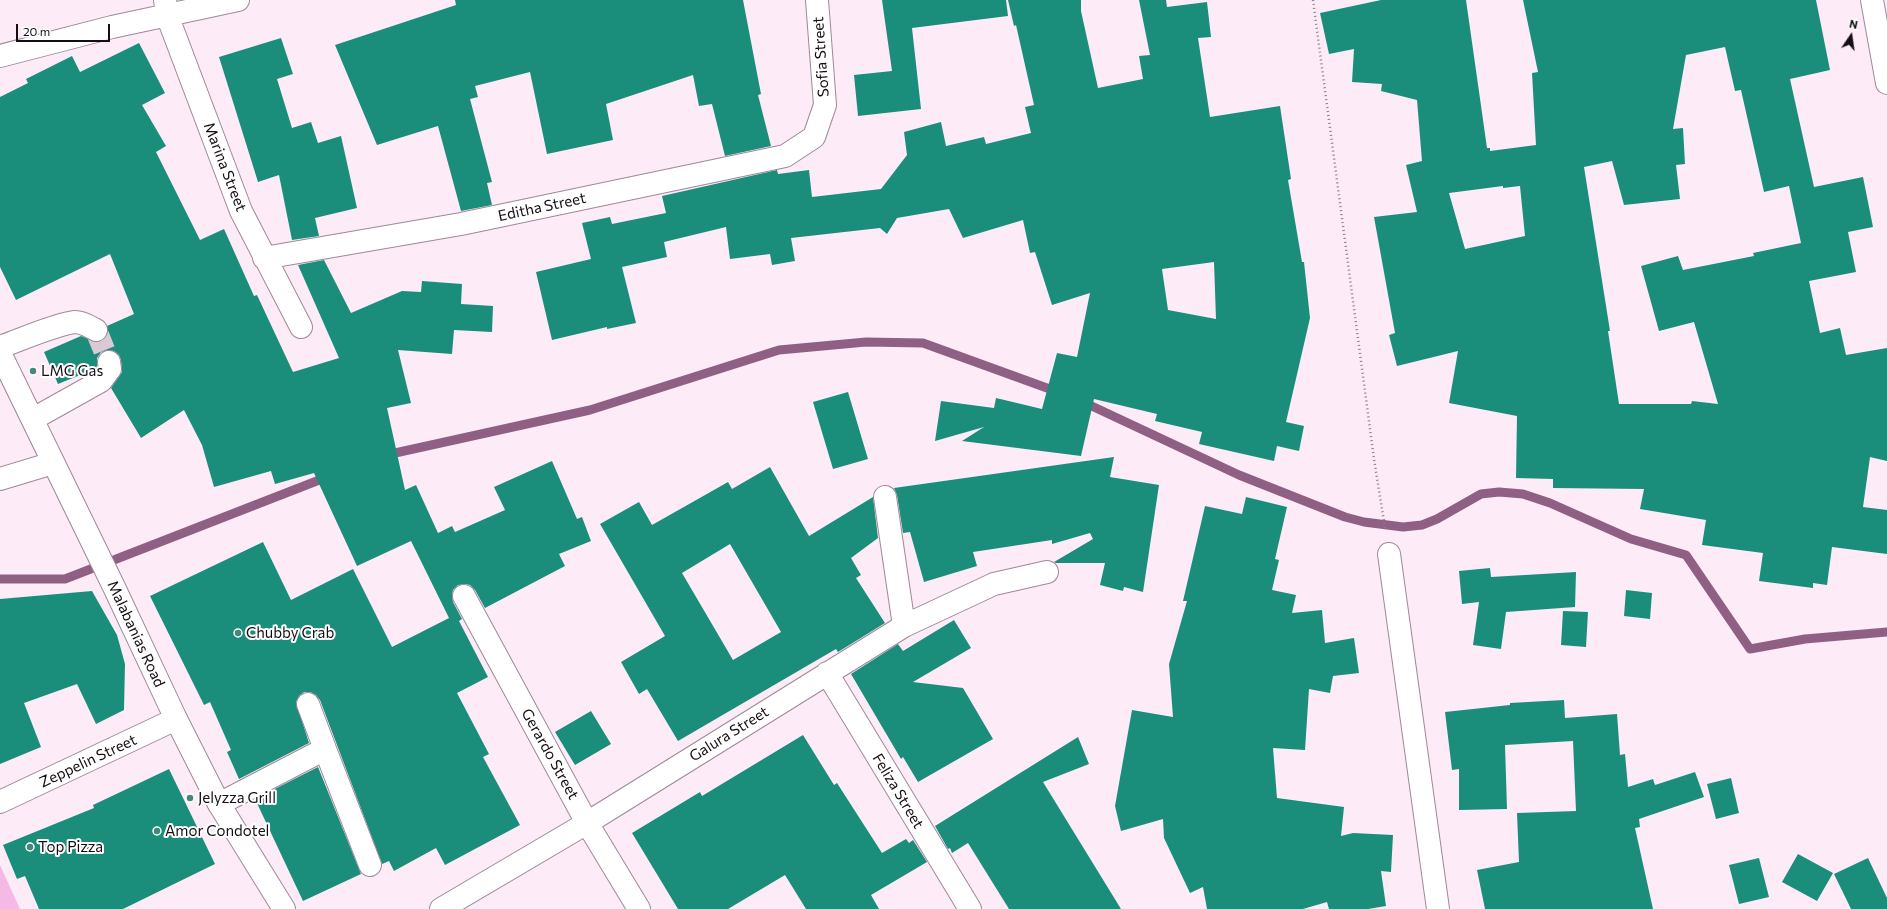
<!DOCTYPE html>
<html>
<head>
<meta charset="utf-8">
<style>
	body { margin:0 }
	#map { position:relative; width:1887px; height:909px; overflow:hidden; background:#fdebf8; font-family:Commissioner,sans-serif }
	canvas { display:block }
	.north { position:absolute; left:1831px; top:16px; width:40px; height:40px; -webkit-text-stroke:3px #fefefe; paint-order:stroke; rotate:13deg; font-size:11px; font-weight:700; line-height:16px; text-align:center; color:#150d13 }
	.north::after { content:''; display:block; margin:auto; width:14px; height:18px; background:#150d13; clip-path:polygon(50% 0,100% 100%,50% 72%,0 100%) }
	.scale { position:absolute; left:16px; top:24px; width:94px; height:18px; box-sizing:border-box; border:2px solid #150d13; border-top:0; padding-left:5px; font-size:12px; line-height:14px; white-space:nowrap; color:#150d13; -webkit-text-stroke:3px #fefefe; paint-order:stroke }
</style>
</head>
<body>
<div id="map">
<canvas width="1887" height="909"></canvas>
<div class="north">N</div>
<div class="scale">20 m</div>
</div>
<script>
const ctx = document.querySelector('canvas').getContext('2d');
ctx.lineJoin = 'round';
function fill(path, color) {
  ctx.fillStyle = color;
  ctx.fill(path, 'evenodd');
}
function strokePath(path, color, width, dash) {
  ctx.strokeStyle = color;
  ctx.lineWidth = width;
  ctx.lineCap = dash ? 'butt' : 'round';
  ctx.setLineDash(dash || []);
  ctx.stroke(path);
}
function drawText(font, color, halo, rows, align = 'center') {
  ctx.font = font + ' Commissioner,sans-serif';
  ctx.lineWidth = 4;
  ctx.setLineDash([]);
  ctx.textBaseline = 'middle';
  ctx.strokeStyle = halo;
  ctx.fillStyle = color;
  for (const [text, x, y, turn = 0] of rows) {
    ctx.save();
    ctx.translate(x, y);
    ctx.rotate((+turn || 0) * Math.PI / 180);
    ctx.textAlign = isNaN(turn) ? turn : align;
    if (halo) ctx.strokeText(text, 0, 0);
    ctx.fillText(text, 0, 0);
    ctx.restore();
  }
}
fill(new Path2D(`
	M0 865 20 909H0Z`), '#f4bae5');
strokePath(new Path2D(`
	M1081 401 1239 475 1345 517 1364 522 1403 527 1422 525 1437 519 1481 494 1499 492 1523 494 1550 503 1631 539 1686 555 1750 649 1805 639 1887 632
	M386 455 590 410 779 350 866 342 923 343 1058 392
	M0 579H65L327 477`), '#906084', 9);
fill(new Path2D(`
	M455 0H743L761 94 758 95 771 146 725 156 712 104 699 106 693 75 606 104 613 140 547 154 530 72 475 86 478 97 470 99 492 182 487 183 492 205 461 211 438 126 377 145 335 45 456 5Z
	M882 0H1006L1008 16 912 28 921 109 858 116 854 75 892 71Z
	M1008 0H1081V11L1098 88 1143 79 1139 56 1150 55 1139 0H1166L1167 7 1207 2 1211 37 1198 38 1210 117 1280 106 1291 179 1288 180 1302 262H1304L1310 318 1286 422 1304 426 1299 451 1277 446 1274 461 1199 444 1202 432 1155 421 1157 414 1094 399 1081 456 962 441 984 427 935 441 941 401 994 408 996 398 1042 409 1057 353 1077 357 1090 293 1052 305 1035 252 1030 253 1023 220 963 238 949 209 897 218 887 234 880 228 791 238 795 261 772 265 770 254 730 259 726 227 664 242 667 257 622 267 636 323 607 329V327L552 340 536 272 591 259 582 223 610 217 612 224 666 213 662 196 777 170 778 174 809 170 812 197 881 189 907 155 904 132 941 122 946 146 984 137 986 144 1031 133 1025 107 1034 105 1016 25 1014 26ZM1214 262 1216 319 1168 310 1162 269Z
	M1381 0H1466L1487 148H1490V151L1536 145 1532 73 1538 72 1523 0H1816L1830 70 1790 79 1814 187 1863 177 1873 227 1848 232 1856 272 1809 281 1820 333 1840 328 1846 355 1887 348V461L1870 457 1863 507 1887 510V554L1832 547 1827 585 1813 583V588L1759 581 1763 553 1702 545 1706 520 1640 509 1644 489 1553 488V479L1516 478 1517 416 1449 403 1458 351 1397 366 1389 335 1395 333 1374 217 1417 212 1406 165 1422 161 1417 100 1381 91 1382 84 1352 82 1354 49 1329 54 1320 13ZM1725 47 1735 91 1741 90 1764 192 1789 186 1801 243 1753 253 1754 256 1683 270 1678 256 1641 266 1659 331 1694 322 1718 404 1692 401 1691 404H1619L1608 331H1610L1584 167 1612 161 1624 205 1680 199 1676 165 1685 164 1683 128 1673 129 1686 55ZM1503 186V188L1520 186 1525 236 1465 249 1449 193Z
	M281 38 293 74 277 79 292 128 311 122 318 143 341 136 357 208 315 218 319 236 292 240 279 175 258 182 219 57Z
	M139 43 165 93 142 105 166 146 156 152 200 240 224 229 254 296 257 295 293 372 339 358 298 265 324 260 351 313 402 291 421 292 422 281 462 284 461 304 493 306 492 332 454 330 452 354 398 350 411 403 387 408 405 490 416 485 438 533 452 526 455 532 505 510 494 487 552 461 577 519 582 517 591 541 559 554 565 566 485 608 475 590 470 585 465 584 458 585 453 590 452 595 453 602 462 619 459 621 488 677 457 693 489 754 483 757 520 825 445 865 436 848 394 871 389 861 382 864 320 700 316 695 310 692H304L299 696 296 702 309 743 239 779 227 752 231 750 210 702 204 705 150 596 263 542 291 600 353 569 392 647 449 618 411 541 357 566 314 473 275 484 271 471 214 487 202 445 184 410 141 438 111 388 122 372 121 360 119 355 114 351 108 350 101 352 97 358V366L95 369 58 384 44 352 81 336 96 342 102 341 107 335V326L134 314 110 254 16 300 0 267V97L28 83 26 79 72 56 80 72Z
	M848 392 868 459 833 469 813 402Z
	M1114 457 1110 477 1159 485 1143 592 1124 587 1123 591 1100 585 1105 563H1056L1054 562 1093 539 1090 533 1052 544V540L973 552 977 566 924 582 910 532 903 533 897 495 894 488Z
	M770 467 809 536 873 497 878 538 851 558 861 575 856 578 885 623 838 652 836 649 678 741 647 689 639 694 621 662 665 636 600 524 639 502 652 525 728 482 732 489ZM730 544 781 632 733 660 682 573Z
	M1246 497 1287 507 1275 559 1279 560 1272 590 1296 595 1292 613 1322 610 1325 643 1354 638 1359 673 1333 676 1330 693 1309 689 1305 750 1273 748 1277 798 1344 807 1341 836 1353 833 1393 835 1391 872 1381 871 1386 906 1368 909H1329L1327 902 1303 909H1207L1203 887 1190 893 1164 838 1163 819 1121 831 1115 806 1132 710 1173 717 1169 664 1187 601H1183L1205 506 1242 514Z
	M1490 568 1491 577 1576 572 1575 607 1506 612 1501 649 1473 645 1479 602 1462 604 1459 571Z
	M1626 590 1652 593 1650 619 1624 616Z
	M92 591 117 635 125 664 124 710 96 724 77 684 24 703 41 747 0 764V599Z
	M1563 611 1588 612 1586 647 1561 645Z
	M954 620 971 648 913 682 963 688 993 739 918 782 903 757 901 759 851 674 898 644 903 651Z
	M1564 700 1565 718 1617 714 1620 755 1625 754 1628 787 1653 779 1655 785 1695 772 1704 797 1639 819 1640 827 1635 828 1653 909H1485L1477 870 1519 862 1517 813 1576 811 1573 741 1505 745 1507 809 1459 810V769L1452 770 1445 712 1510 705V703Z
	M591 711 611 744 575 765 555 732Z
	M803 735 834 785 837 783 882 853 906 839 909 843 913 840 927 862 871 895 879 909H806L785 875 728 909H678L632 833 700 792 702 796Z
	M1078 737 1089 764 1043 782 1121 909H1009L968 843 952 853 950 848 948 849 935 826Z
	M318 767 361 874 303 901 255 799Z
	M169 769 215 864 123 909H39L25 876 17 879 3 845 94 808 93 805Z
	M1731 778 1739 813 1716 819 1707 784Z
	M1798 854 1833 873 1817 901 1782 882Z
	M1759 858 1769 897 1739 904 1729 865Z
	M1868 858 1887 898V909H1851L1834 874Z`), '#1a8e7b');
strokePath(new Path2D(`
	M96 330 109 362`), '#dacad6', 22, [22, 11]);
const minor = new Path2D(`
	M165 0 167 15 241 211 301 327
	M1872 0 1887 83
	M0 56 112 27 238 0
	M264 258 461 224 785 156 814 137 825 105 817 0
	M0 347C20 340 56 324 75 322 83 322 90 327 96 330
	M33 419 101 381 110 369 109 362
	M0 479 53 463
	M1389 554 1438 909
	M464 596 587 823 639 909
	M904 626 994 584 1047 572
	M827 673 970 909
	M325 749 370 865
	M0 802 176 719
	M219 804 325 749 308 704
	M441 909 587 823 904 626 885 497`);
const major = new Path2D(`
	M0 353 114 587 176 719 219 804 284 909`);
strokePath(minor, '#9e8998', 24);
strokePath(major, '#9e8998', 24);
strokePath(new Path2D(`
	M1313 0 1374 459 1385 528`), '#8b7e88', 2.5, [1, 3]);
strokePath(minor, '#fff', 22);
strokePath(major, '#fff', 22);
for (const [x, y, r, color] of [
	[33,371,4,"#45887b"],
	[238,633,4,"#45887b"],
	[190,798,4,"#45887b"],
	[157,831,4,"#45887b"],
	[30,847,4,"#45887b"]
]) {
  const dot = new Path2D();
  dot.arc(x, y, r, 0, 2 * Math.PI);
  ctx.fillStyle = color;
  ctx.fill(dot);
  strokePath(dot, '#fefefe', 1.5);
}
drawText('15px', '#150d13', '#fefefe', [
	["Sofia Street",821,57,-94],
	["Marina Street",225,167,69],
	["Editha Street",542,207,-12],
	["Malabanias Road",136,634,65],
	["Galura Street",729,734,-32],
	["Gerardo Street",550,754,61],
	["Zeppelin Street",88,761,-25],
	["Feliza Street",898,791,59]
]);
drawText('15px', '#150d13', '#fefefe', [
	["LMG Gas",41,371],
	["Chubby Crab",246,633],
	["Jelyzza Grill",198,798],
	["Amor Condotel",165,831],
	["Top Pizza",38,847]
], 'left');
</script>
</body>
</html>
